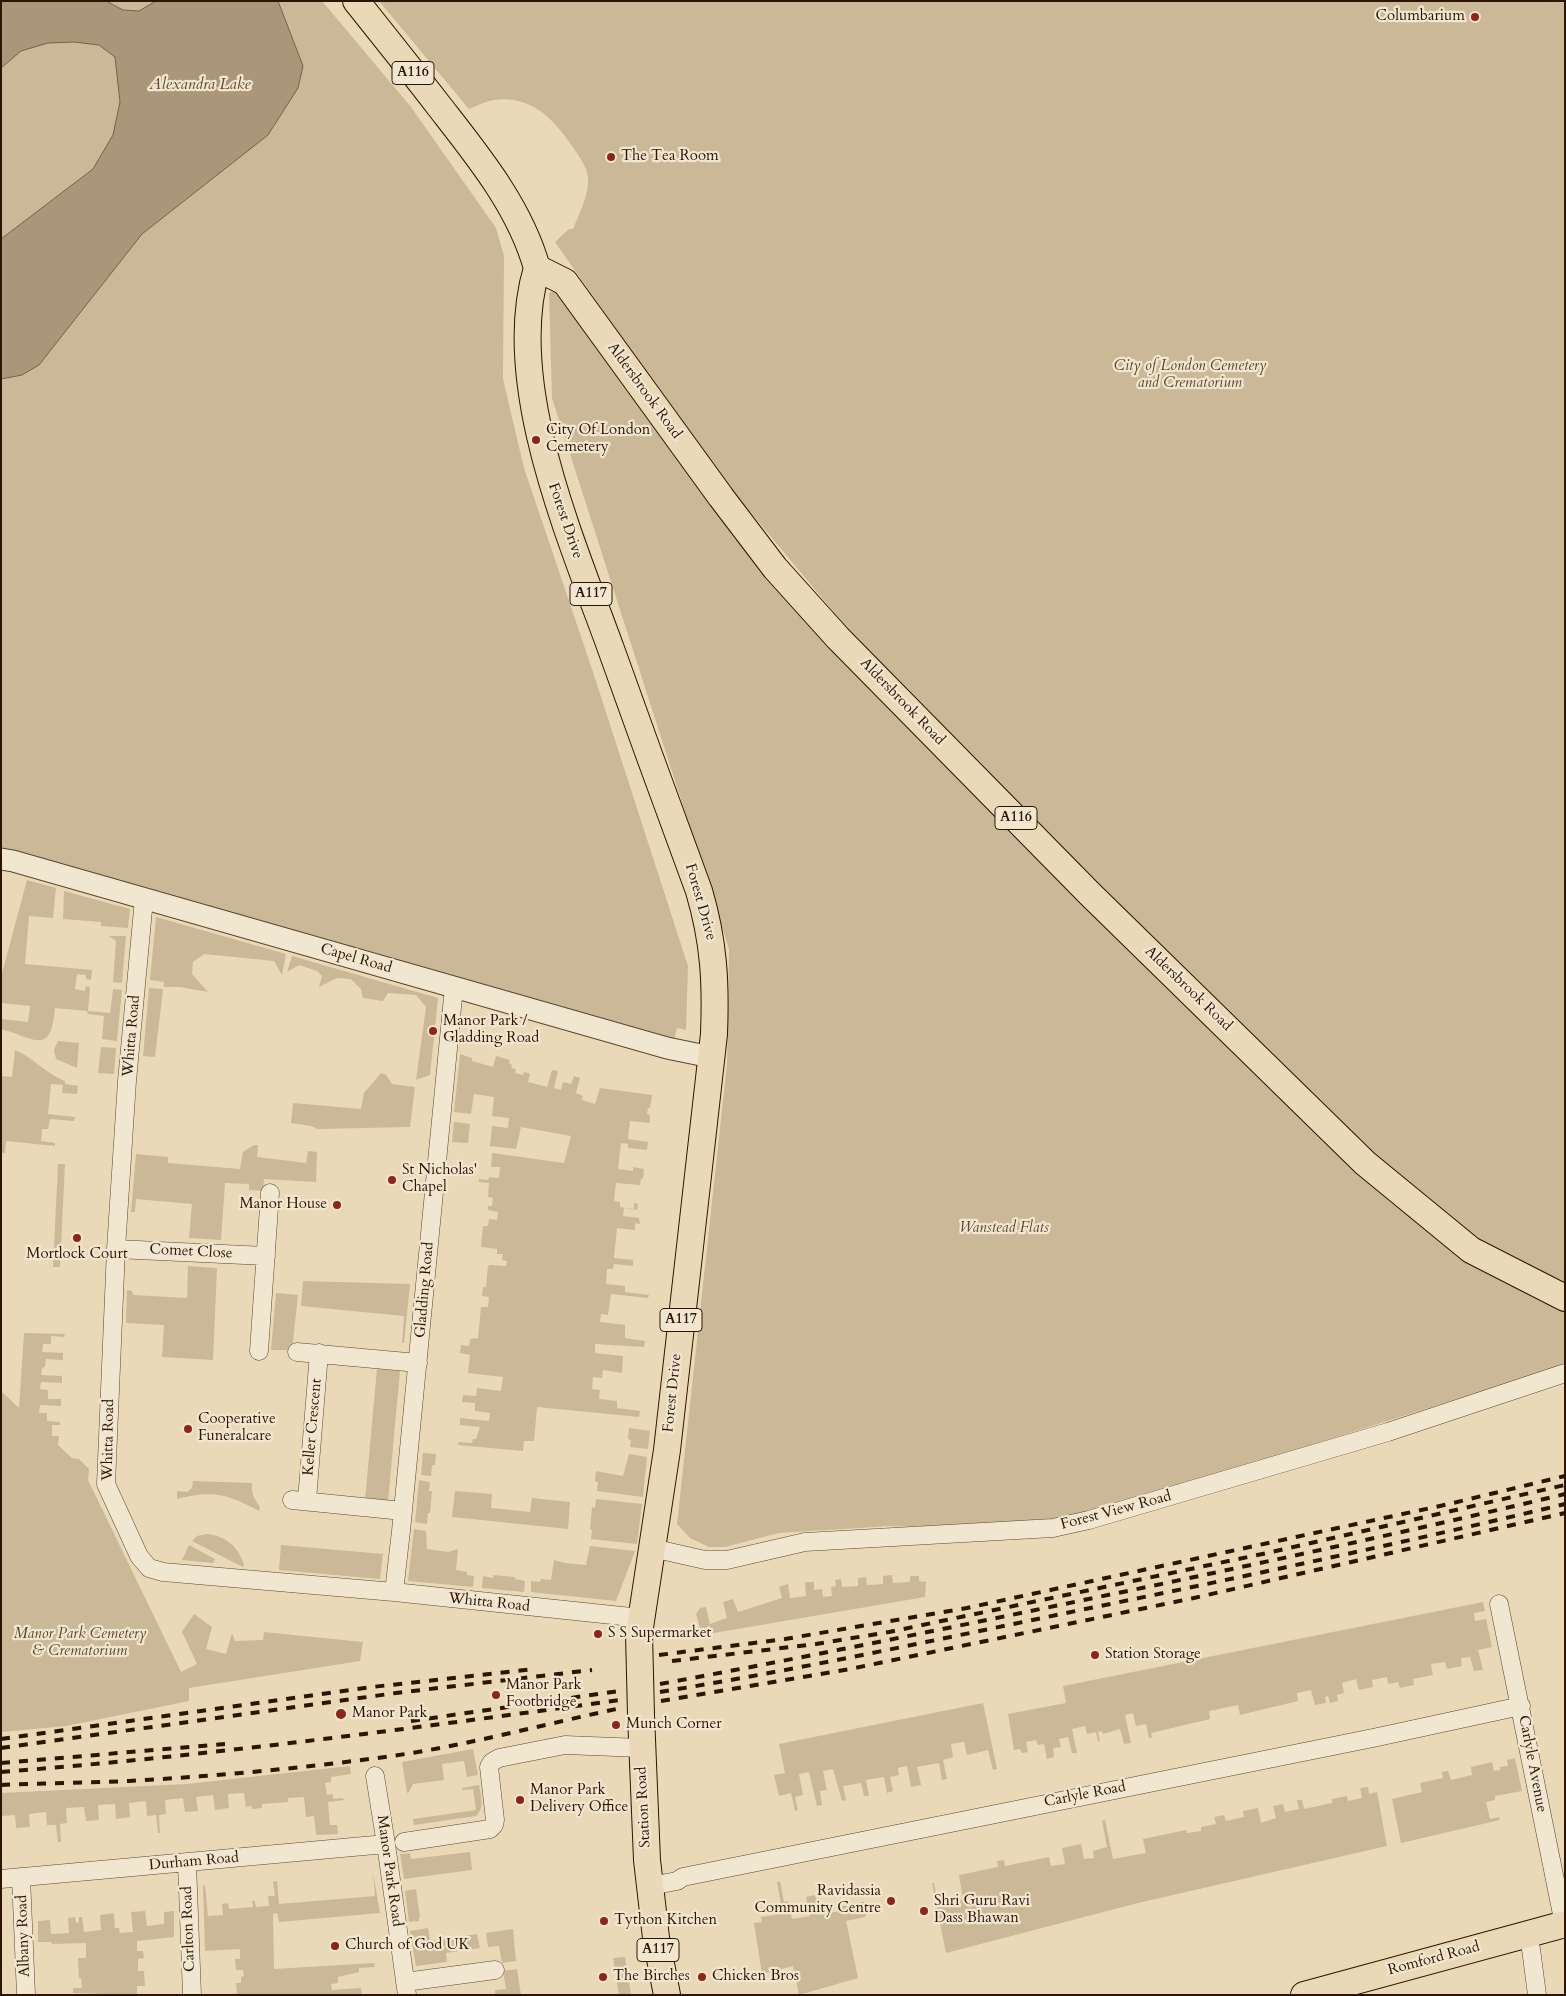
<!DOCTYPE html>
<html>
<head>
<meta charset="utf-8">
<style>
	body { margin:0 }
	#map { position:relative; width:1566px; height:1996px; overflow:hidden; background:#ead9b6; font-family:Cardo,serif }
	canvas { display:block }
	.frame { position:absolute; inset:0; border:2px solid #2d1400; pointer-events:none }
</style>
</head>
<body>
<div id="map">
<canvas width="1566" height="1996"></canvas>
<div class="frame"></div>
</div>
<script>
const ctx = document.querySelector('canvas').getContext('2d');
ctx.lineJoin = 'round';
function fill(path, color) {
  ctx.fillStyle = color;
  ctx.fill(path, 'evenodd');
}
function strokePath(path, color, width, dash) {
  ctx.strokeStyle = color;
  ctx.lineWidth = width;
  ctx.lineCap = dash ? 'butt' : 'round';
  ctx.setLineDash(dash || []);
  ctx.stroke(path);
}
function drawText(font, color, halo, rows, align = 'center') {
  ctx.font = font + ' Cardo,serif';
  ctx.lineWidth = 4.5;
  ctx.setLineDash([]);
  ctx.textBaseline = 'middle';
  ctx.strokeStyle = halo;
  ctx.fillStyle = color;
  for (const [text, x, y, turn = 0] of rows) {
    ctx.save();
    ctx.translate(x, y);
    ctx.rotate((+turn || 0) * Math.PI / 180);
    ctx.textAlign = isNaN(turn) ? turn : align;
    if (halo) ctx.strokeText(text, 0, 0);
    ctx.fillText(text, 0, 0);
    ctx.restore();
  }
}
fill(new Path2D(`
	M1 1H322L411 107 496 228 504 256 503 379 524 468 592 669 688 966 686 1030 677 1028 674 1040 1 848Z
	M379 1H1565V1286L1471 1239 1312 1102 863 647 711 465 555 242 569 229H573C580 212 589 195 588 177 587 166 576 152 570 143 551 116 529 95 494 100 486 101 477 106 469 109Z
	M563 287 757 556 1355 1166 1565 1307V1365L1124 1504 1051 1521 962 1528 891 1526 779 1533 725 1547H709L690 1538 677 1524 727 1064 729 949 552 398 549 293Z
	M27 880 56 888 53 918 29 916 25 964 92 970 91 980 86 979V975L77 974 75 989 85 991 86 986 90 987 88 1011 110 1013 113 989 122 990 117 1041 102 1039 104 1016 88 1014 87 1011 55 1008C51 1058 33 1037 1 1029V1019L28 1022 30 1006 1 1003V977Z
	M64 891 130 909 128 928 101 926V922L63 919Z
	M156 917 286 954 282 975 274 961 204 954 193 962 192 974 208 992 180 987H164V982L150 980Z
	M109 936H126L122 983 113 982 116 941Z
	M292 956 438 998 430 1075 416 1080 426 1007 416 995 388 993 383 1001 363 998 361 989 351 979 337 978 319 987 322 976 317 971 299 965 287 972Z
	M149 988 163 989 155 1057 143 1056Z
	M58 1041 79 1043 77 1068 56 1059 54 1050Z
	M101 1047 116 1048 114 1074 98 1073Z
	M15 1050C34 1058 46 1074 65 1081V1084L78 1086 77 1094 62 1093 63 1085 51 1084 48 1114 75 1117 74 1121 50 1119 48 1129H42L41 1141 55 1143V1146L6 1141 5 1153H1V1076L12 1077Z
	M460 1054 472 1058V1061L493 1067 496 1056 510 1060 509 1063 512 1065 511 1068 516 1069 515 1073 523 1075 524 1072 530 1074 528 1082 547 1087 552 1070 558 1071 554 1088 561 1090 563 1082 571 1084 574 1076 580 1078 576 1093 583 1096 582 1100 595 1104 600 1088 652 1095 650 1108H648L647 1114 650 1115V1123L630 1121 628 1139 648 1142 647 1150 628 1148V1144L621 1143 618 1169 633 1171V1167L644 1169 643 1179 641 1178 640 1185 616 1183 614 1201 620 1202V1207L634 1209V1203L638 1204 637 1210 624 1208 623 1216 639 1218 640 1224 635 1223V1230L617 1228 614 1258 633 1260V1266L614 1264 613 1269H607L606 1284 625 1286V1292L649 1295 648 1298 611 1294 608 1315 601 1314 600 1322 625 1325V1338L645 1341 644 1347 595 1344V1353L623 1356 622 1373 603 1370 602 1378 593 1377 592 1389 600 1390 599 1399 617 1401V1408L640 1411 639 1417 537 1407 534 1441H524L523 1451 458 1445 459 1442 472 1443 473 1439H476L480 1427 460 1425V1418L489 1421 490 1413 475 1411V1403L462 1402 463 1395 476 1396 477 1388 501 1391 503 1377 468 1373 470 1355 460 1353 461 1345 469 1346 470 1339 478 1338 481 1307H488L489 1297 482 1296 483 1287H486L488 1266 490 1265 506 1266 507 1261 502 1260 503 1254H497V1249L481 1247 483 1226H488L489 1219 497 1220 498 1212 488 1210V1206H492L493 1198 488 1197 489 1183 479 1182V1179L488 1180 489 1177 499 1178 500 1167H491L492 1153 564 1163 571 1136 521 1127 516 1149 490 1146 492 1126 508 1128 509 1118 492 1116 494 1097 474 1094 471 1114 454 1112Z
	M381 1073 386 1075 392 1084 415 1087 410 1127 318 1129 311 1126 291 1123 293 1103 361 1109 364 1093Z
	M454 1122 470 1124 468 1143 452 1142Z
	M254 1145H258L257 1157 306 1163 308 1151 317 1152 316 1182 264 1179 263 1191 249 1190V1184L225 1183 221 1240 189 1238 192 1204 136 1199 135 1212H131L136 1154 168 1157V1163L240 1169 243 1152Z
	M58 1164H65L60 1267H53Z
	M188 1266 217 1268 213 1360 162 1357 164 1325 126 1323 127 1290 132 1291 133 1295 187 1298Z
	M303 1281 410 1284 404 1343H402L404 1316 301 1306Z
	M276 1293 298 1295 292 1350H271Z
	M24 1333 65 1334 64 1337 51 1336V1344H43L42 1352 63 1353V1360L46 1359 45 1367 42 1368 41 1375 62 1376V1383L41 1382 40 1389 48 1390V1399H61V1406L40 1405 39 1413H47V1421L60 1422V1425H52V1436H59L58 1445 72 1458 79 1459 89 1469 88 1480 181 1672 197 1664 182 1632 194 1614 212 1627 206 1649 226 1654 232 1633 235 1641 263 1640 264 1632 363 1642 360 1661 189 1688V1701L66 1726 1 1732V1391L19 1408Z
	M377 1369 400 1371 388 1502 365 1500Z
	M629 1428 650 1431 648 1449 630 1447 631 1440 628 1439Z
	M423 1453 436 1454 435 1465H432L431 1476 421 1475Z
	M629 1454 647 1457 643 1497 597 1491 598 1482 595 1481 596 1471 623 1476Z
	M419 1480 430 1482 429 1491H432L430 1513H428L427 1524 415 1522Z
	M193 1481 252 1483C251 1493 254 1499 260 1507L259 1511C227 1494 213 1490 177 1499V1491L187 1492 192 1488Z
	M455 1491 492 1494 491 1508 530 1512 532 1498 570 1502 568 1529 452 1517Z
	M596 1499 642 1504 637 1544 591 1539 592 1530 590 1529 592 1507 595 1508Z
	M414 1529 426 1531 427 1549 448 1552 458 1549 456 1570 467 1572V1575L474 1576 473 1587 408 1581Z
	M207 1534C226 1536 239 1547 244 1565L243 1567 192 1541 197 1536Z
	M189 1545 215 1559 213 1563 182 1560Z
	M281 1545 383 1554 380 1579 279 1570Z
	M590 1546 635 1551 616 1601 531 1592V1581L540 1582 541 1579 551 1580 554 1560 565 1563 586 1565Z
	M493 1575 515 1577V1579L525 1581 524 1592 482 1588 483 1576 493 1578Z
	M892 1575 893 1583 910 1582V1576H919V1581L926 1582 925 1597 702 1635 696 1614 700 1608 706 1607 710 1624 727 1618 723 1602 733 1599 738 1612 782 1598 779 1587 788 1584 790 1598 806 1596 805 1582H814V1590L822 1589 823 1597 832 1596 831 1587 836 1586 835 1580 841 1579 842 1587 858 1586V1578L866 1577 867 1585 883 1584V1576Z
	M1483 1602 1485 1611 1474 1613 1475 1621 1486 1619 1492 1647 1478 1650 1483 1670 1474 1671 1470 1657 1461 1658 1462 1666 1447 1669 1445 1662 1431 1664 1433 1675 1413 1679 1414 1685 1400 1688 1398 1682 1388 1684 1387 1677 1372 1680 1373 1687 1359 1690 1356 1679 1342 1683 1344 1693 1337 1695 1338 1701 1330 1703 1328 1696 1325 1697 1326 1703 1315 1705 1311 1690 1297 1693 1298 1701 1240 1715 1238 1705 1209 1711 1210 1719 1151 1733 1152 1738H1149L1146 1724 1136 1726 1133 1713 1125 1715 1131 1743 1124 1744 1120 1729 1103 1734 1102 1731 1098 1732 1100 1741 1098 1742 1096 1732 1087 1734 1085 1726 1072 1729 1077 1753H1072L1068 1737 1059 1739 1061 1747 1053 1748 1054 1757 1047 1759 1044 1744 1038 1745 1036 1740 1026 1742 1028 1752 1022 1753 1020 1749 1014 1750 1008 1714 1066 1703 1063 1686Z
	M983 1703 997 1769 993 1770 988 1750 967 1755 964 1742 951 1744 953 1757 943 1760 947 1779 942 1780 939 1763 917 1767 921 1785 911 1787 907 1766 898 1768 899 1775 890 1777 893 1791 887 1793 884 1777 866 1780 869 1796H864L861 1783 843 1786 846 1800 842 1801 833 1769 823 1771 827 1790 820 1791 822 1805 817 1806 809 1772 799 1774 803 1795 795 1797 798 1810 795 1811 791 1793 779 1796 774 1775 785 1773 779 1744Z
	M473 1749 478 1775 467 1777 464 1761 442 1764 444 1780 413 1784 409 1792 407 1793 402 1762Z
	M1515 1758 1522 1791 1495 1796V1800L1486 1802 1490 1819 1499 1817 1500 1820 1401 1843 1392 1799 1422 1792 1420 1783 1443 1778 1442 1772 1448 1771 1451 1780 1472 1775 1471 1767 1492 1762 1494 1771 1500 1770V1767L1508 1766 1507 1760Z
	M350 1766 351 1774 331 1777V1782L325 1783 327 1795 333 1794V1799L343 1798 344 1800 328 1802 330 1825H337L338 1834 316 1835 314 1816 306 1817 304 1797 288 1798V1802L262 1804V1808L252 1809V1806L246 1807 244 1793 228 1794 229 1808 215 1810 213 1795 196 1797 198 1811 185 1812 183 1798 165 1800 166 1814 159 1815 160 1833H158L156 1815 147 1816 146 1801 129 1803 130 1817 116 1819 115 1804 98 1805 99 1820 86 1821 84 1807 66 1808 67 1823 60 1824 61 1842H58L56 1825H47L46 1812 29 1814 30 1827 16 1828 15 1815 1 1816V1793L187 1784Z
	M479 1785C481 1796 485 1808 476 1816L414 1825 413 1819 476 1810 473 1789 463 1790 462 1788Z
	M1368 1787 1369 1794 1377 1792 1387 1846 1138 1903 946 1953 932 1883H934L937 1899 952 1897 953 1901 963 1899 959 1875 998 1867 997 1861 1004 1860 1005 1866 1049 1857 1051 1866 1065 1864 1062 1848 1081 1844 1084 1859 1094 1858 1093 1851 1107 1847 1102 1821 1105 1820 1113 1859 1146 1853 1143 1839 1186 1830 1187 1833 1201 1831V1827L1216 1824 1214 1817 1224 1815 1226 1821 1244 1817 1243 1811 1258 1808 1261 1823 1276 1818 1273 1806 1283 1804 1285 1812 1299 1809 1297 1800H1302L1304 1809 1332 1803V1799L1347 1796 1348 1801 1362 1798 1360 1788Z
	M470 1852 472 1870 404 1879 400 1854 410 1853 411 1859Z
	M373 1873 380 1913 279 1922 277 1913 273 1914 274 1969 374 1963 375 1967 359 1968V1972L338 1977V1983L331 1984 332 1990 361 1988 362 1995H237L236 1983H241V1977L244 1976 243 1970H236L235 1959H240V1949L205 1951 203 1886 205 1885 208 1916 223 1915 222 1904 228 1903 229 1909 253 1907 252 1901H255L256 1907 269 1906 268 1896H275L273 1882 277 1881 279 1904 375 1896Z
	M780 1881 784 1902 788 1901 792 1919 810 1916 806 1897 815 1895 820 1915 839 1911V1907L867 1901 868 1911 865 1917 846 1921 858 1978 799 1995 793 1966 762 1974 754 1923 762 1922 761 1917 775 1915V1912L782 1911 777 1882Z
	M416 1889 420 1917H419V1921L409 1922 405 1891Z
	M145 1911 147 1926 164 1924V1912L174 1911V1937L137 1941V1951H143L144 1958 138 1959V1971H144L145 1986H137V1995L73 1993V1988H82L81 1978H79L78 1958H86V1943L52 1944 51 1942H38V1921L50 1920 51 1934 69 1933 68 1918 75 1917 76 1923 79 1922V1917H82L84 1932 101 1930 100 1915 114 1913 115 1928H119L120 1933 133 1932 131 1912Z
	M428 1928 430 1941 477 1934 480 1948 446 1953 447 1962 416 1966 410 1931Z
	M513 1929 516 1961 502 1963 499 1946 488 1947 486 1933Z
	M625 1957 631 1995H619L613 1958Z
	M517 1969 521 1995H495V1990L506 1989 503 1971Z`), '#cab897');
const water = new Path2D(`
	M1 1H106L123 10 139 11 156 1H278L303 66 298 88 268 135 142 234 39 365 22 375 1 379V239L93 169 113 135 120 102 115 57 99 45 74 42 48 43 21 51 1 68Z`);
fill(water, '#aa9678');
strokePath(water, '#786248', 1);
const minor = new Path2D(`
	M144 899 127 1081 116 1249 106 1484 139 1556 149 1568 163 1572 394 1592 641 1618
	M116 1249 266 1256
	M259 1351 270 1193
	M297 1352 418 1363
	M292 1500 403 1511
	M307 1500 319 1353
	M652 1548 705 1560H727L805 1542 1053 1528 1089 1520 1388 1432 1565 1373
	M394 1592 401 1531 454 987
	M1499 1604 1564 1924
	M375 1776 386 1844 407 1995
	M404 1842 490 1829 494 1825 495 1820 489 1767 492 1762 499 1758 565 1745 641 1748
	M187 1863 192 1995
	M21 1877 26 1995
	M1 1879 386 1844
	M650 1886 677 1881 683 1877 1373 1738 1521 1706
	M1527 1934 1531 1949 1537 1995
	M405 1982 495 1970`);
const tertiary = new Path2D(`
	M1 859 13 861 667 1048 711 1057`);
const primary = new Path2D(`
	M356 1C384 36 412 71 439 106 478 156 520 207 537 268L565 282 721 497 775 568 838 638 1090 894 1365 1163 1471 1250 1565 1298
	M537 268C502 383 572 541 611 649 640 730 669 810 699 891 714 942 716 982 714 1034L667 1450 639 1634
	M641 1715 647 1860 656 1938 667 1995
	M1304 1995 1565 1924`);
strokePath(minor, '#5c452e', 19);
strokePath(tertiary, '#5c452e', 23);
strokePath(primary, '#2d1400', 28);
strokePath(minor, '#f1e6d0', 18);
strokePath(tertiary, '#f1e6d0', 21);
strokePath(primary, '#ead9b6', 26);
strokePath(new Path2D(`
	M659 1655 785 1639 967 1608 1449 1504 1565 1476
	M672 1661 816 1644 889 1632 1267 1553 1565 1485
	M660 1684C829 1653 997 1618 1166 1583 1299 1555 1432 1526 1565 1494
	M660 1692C796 1670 931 1641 1066 1613 1233 1579 1399 1544 1565 1504
	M661 1701 850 1669 1194 1598 1565 1513
	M411 1721 619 1691
	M1 1739 372 1687 534 1669
	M1 1748 396 1693 592 1670
	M1 1763 225 1744
	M1 1772C209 1756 414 1728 620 1700
	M1 1785C44 1783 87 1783 129 1781 217 1776 305 1768 392 1756 469 1745 545 1724 621 1708`), '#2d1400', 4, [9, 9]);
const primaryBridge = new Path2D(`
	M639 1634 641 1715`);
strokePath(primaryBridge, '#2d1400', 28, []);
strokePath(primaryBridge, '#ead9b6', 26);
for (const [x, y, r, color] of [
	[1475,17,5,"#8f2418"],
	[611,157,5,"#8f2418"],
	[536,440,5,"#8f2418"],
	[433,1031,5,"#8f2418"],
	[392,1180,5,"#8f2418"],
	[337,1205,5,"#8f2418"],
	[77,1238,5,"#8f2418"],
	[188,1429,5,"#8f2418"],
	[598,1634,5,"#8f2418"],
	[1095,1655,5,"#8f2418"],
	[496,1695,5,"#8f2418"],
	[341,1714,6,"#8f2418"],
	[616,1725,5,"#8f2418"],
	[520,1800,5,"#8f2418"],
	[891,1901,5,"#8f2418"],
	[924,1911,5,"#8f2418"],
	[604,1921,5,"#8f2418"],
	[335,1946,5,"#8f2418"],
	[603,1977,5,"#8f2418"],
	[702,1977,5,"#8f2418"]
]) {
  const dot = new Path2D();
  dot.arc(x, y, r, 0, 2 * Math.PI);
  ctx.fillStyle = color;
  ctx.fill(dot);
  strokePath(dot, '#f1e6d0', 2);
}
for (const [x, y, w] of [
	[413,73,42],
	[591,594,42],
	[1016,818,42],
	[681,1320,42],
	[658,1950,42]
]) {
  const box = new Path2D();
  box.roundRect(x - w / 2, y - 11.5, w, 23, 4);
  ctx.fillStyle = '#f1e6d0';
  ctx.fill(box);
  strokePath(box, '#2d1400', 1);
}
drawText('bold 14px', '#2d1400', null, [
	["A116",413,73],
	["A117",591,594],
	["A116",1016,818],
	["A117",681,1320],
	["A117",658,1950]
]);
drawText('15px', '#2d1400', '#f1e6d0', [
	["Columbarium",1465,17,"right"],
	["The Tea Room",621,157],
	["City Of London",546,431],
	["Cemetery",546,448],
	["Manor Park /",443,1022],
	["Gladding Road",443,1039],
	["St Nicholas'",402,1171],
	["Chapel",402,1188],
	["Manor House",327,1205,"right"],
	["Mortlock Court",77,1255,"center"],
	["Cooperative",198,1420],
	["Funeralcare",198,1437],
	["S S Supermarket",608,1634],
	["Station Storage",1105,1655],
	["Manor Park",506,1686],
	["Footbridge",506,1703],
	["Manor Park",352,1714],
	["Munch Corner",626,1725],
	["Manor Park",530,1791],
	["Delivery Office",530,1808],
	["Ravidassia",881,1892,"right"],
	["Community Centre",881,1909,"right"],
	["Shri Guru Ravi",934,1902],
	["Dass Bhawan",934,1919],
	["Tython Kitchen",614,1921],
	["Church of God UK",345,1946],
	["The Birches",613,1977],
	["Chicken Bros",712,1977]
], 'left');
drawText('italic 15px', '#5c452d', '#f1e6d0', [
	["City of London Cemetery",1190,367],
	["and Crematorium",1190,384],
	["Wanstead Flats",1004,1229],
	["Manor Park Cemetery",80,1635],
	["& Crematorium",80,1652]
]);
drawText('15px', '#2d1400', '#f1e6d0', [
	["Aldersbrook Road",644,391,54],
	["Forest Drive",565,521,71],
	["Aldersbrook Road",902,702,46],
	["Forest Drive",700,902,74],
	["Capel Road",356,959,16],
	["Aldersbrook Road",1188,989,44],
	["Whitta Road",132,1036,-85],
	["Comet Close",191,1252,3],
	["Gladding Road",425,1290,-85],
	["Forest Drive",673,1393,-84],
	["Keller Crescent",313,1427,-85],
	["Whitta Road",109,1440,-89],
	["Forest View Road",1116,1511,-15],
	["Whitta Road",489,1603,6],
	["Carlyle Avenue",1532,1764,79],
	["Carlyle Road",1085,1795,-11],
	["Station Road",644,1807,-93],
	["Durham Road",194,1862,-5],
	["Manor Park Road",389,1871,82],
	["Carlton Road",189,1929,-92],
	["Albany Road",24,1936,-92],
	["Romford Road",1434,1959,-15]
]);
drawText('italic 16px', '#5f4830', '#f1e6d0', [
	["Alexandra Lake",200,85]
]);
</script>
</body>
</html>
